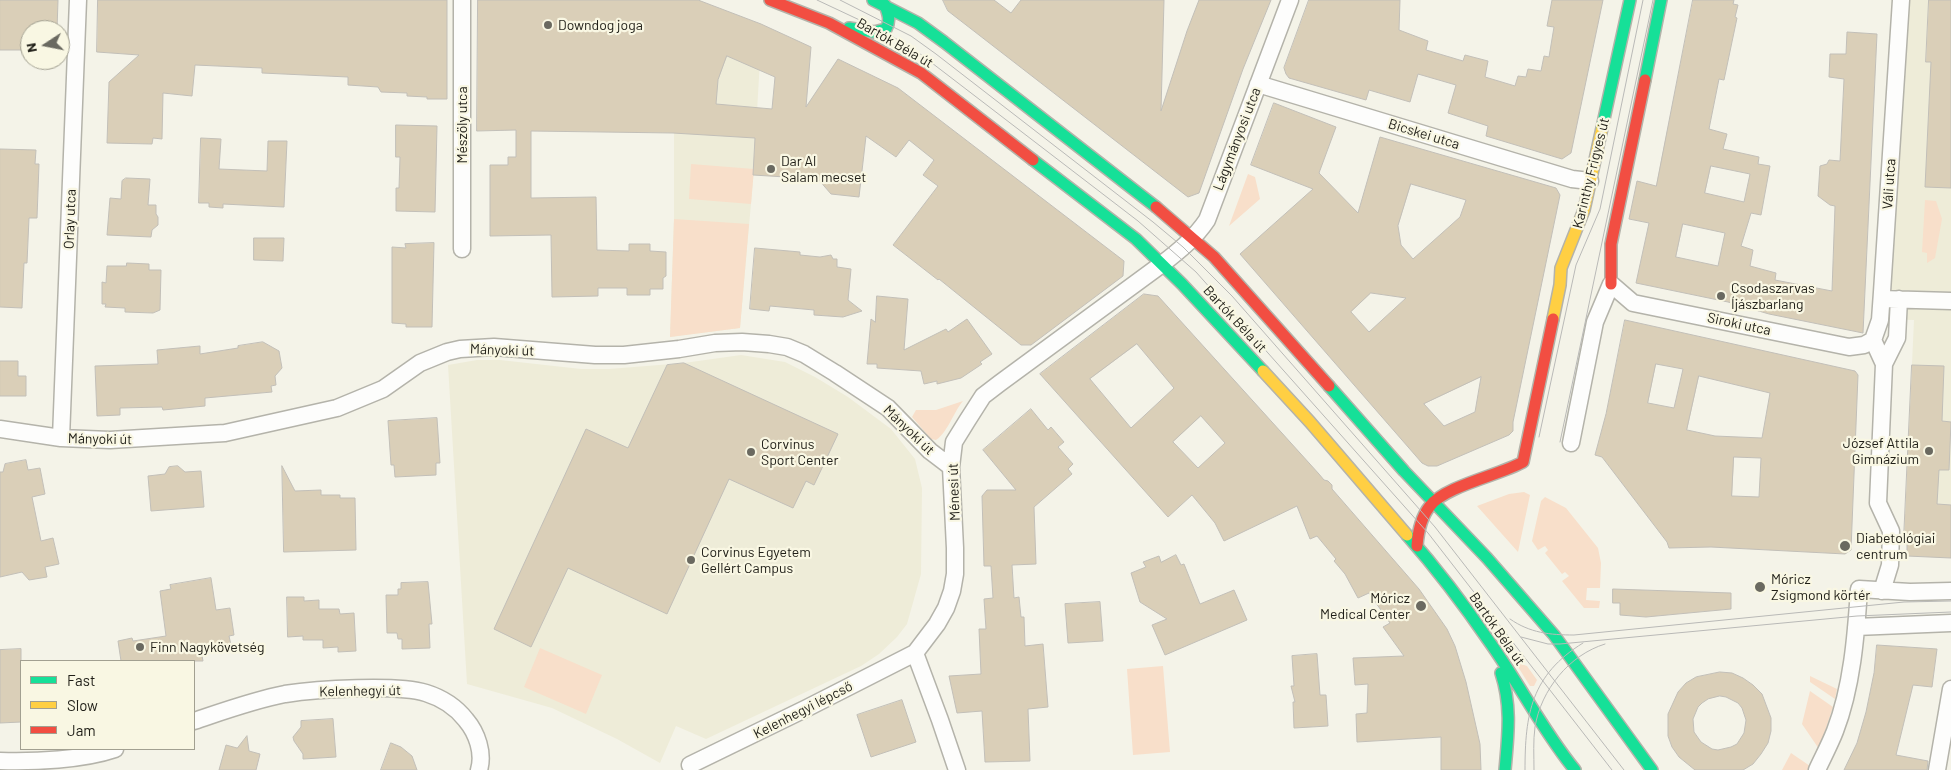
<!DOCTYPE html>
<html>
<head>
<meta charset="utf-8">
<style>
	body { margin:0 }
	#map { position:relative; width:1951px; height:770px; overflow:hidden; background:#f4f3e8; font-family:Barlow,sans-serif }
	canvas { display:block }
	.legend { position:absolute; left:20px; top:660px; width:175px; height:90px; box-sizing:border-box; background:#f9f7e3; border:1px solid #a2a091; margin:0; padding:6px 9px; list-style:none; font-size:15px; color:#1f1e17 }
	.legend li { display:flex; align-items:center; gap:10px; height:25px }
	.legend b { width:25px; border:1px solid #a2a091 }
	.north { position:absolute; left:20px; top:20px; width:50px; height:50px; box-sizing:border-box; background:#f9f7e3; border:1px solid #a2a091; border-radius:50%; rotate:259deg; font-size:14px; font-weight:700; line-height:20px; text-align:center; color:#1f1e17 }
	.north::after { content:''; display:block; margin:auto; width:18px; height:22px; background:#6a6960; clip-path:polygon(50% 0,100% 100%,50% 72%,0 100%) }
</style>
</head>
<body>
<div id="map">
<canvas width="1951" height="770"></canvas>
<ul class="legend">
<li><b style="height:6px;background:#16e098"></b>Fast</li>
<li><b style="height:6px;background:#ffcf43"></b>Slow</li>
<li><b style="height:6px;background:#f24e42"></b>Jam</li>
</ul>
<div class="north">N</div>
</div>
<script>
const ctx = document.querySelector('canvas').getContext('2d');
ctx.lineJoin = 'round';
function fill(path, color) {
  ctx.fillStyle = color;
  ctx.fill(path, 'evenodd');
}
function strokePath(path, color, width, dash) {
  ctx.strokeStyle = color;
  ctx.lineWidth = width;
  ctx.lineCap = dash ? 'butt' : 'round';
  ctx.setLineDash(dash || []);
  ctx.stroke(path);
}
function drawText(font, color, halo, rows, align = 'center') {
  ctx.font = font + ' Barlow,sans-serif';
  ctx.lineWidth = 4.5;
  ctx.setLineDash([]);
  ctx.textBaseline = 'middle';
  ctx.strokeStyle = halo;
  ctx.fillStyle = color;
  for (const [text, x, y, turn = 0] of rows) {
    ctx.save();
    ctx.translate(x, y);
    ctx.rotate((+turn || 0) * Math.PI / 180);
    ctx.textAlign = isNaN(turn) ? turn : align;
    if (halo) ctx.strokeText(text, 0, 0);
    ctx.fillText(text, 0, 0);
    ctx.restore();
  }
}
fill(new Path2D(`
	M1892 0H1951V558L1907 556 1908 538H1904L1914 320 1873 319Z
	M762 25 753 181 740 328 670 337 674 219V101Z
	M741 355 785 362 815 377 848 397 891 429 915 459 922 488 921 574 907 624 897 637 879 654 861 666 706 739 676 726 660 763 617 739 552 708 467 684 448 365 477 360H500L581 369H609L684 363Z`), '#eeecd8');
fill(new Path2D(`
	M691 164 754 169 751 204 689 199Z
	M1248 174 1255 177 1260 199 1229 226Z
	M1925 200 1936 201 1942 219 1935 258 1927 263V253L1922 252Z
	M674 219 749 224 740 328 670 337Z
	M963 401C953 413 948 432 936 440L931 439 912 417 916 410H936Z
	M1524 492 1530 495 1518 552 1477 506 1509 494Z
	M1545 497 1566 508 1598 548 1601 563 1600 588H1587L1586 600 1600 601 1599 608H1584L1562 581 1569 576 1565 572 1562 574 1545 553 1548 550 1545 546 1538 550 1532 541 1541 501Z
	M540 648 602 675 586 714 524 687Z
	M1515 662 1527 666 1537 680 1534 686H1530Z
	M1163 666 1170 752 1133 755 1127 669Z
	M1810 676 1837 689 1835 699 1810 682Z
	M1810 691 1833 707 1819 749 1802 724Z
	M1791 753 1810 766 1808 770H1782Z`), '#f8dfca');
const building = new Path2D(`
	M0 0H58L57 30H30V50H0Z
	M98 0H447V99H427V97L407 96V93L381 92 378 87 348 85V77L262 73V68L195 65 192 96 163 93 162 139 153 138 152 144 107 143 109 82 139 55 97 52Z
	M478 0H698L761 24 811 47 806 107 838 59 898 88 1124 261 1123 276 1031 345H1021L939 279 938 280 893 245 938 186 923 175 934 160 909 140 896 157 866 136 859 197 831 194 818 179 753 175 755 138 673 133 531 131V198L596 197 597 250 629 251V244H650V251L666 252V276L663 278V289H650V295H627V288H598V296L552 297 551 235 490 236V165H508V157H516V130L477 131ZM727 56 775 77 772 109 716 104 718 80Z
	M943 0H994L1011 13 1021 0H1164L1161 111 1187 31 1199 0H1271L1243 69 1199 193 1188 197 948 11Z
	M1309 0H1400L1399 30 1428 41 1426 50 1463 61 1465 55 1488 61 1485 77 1515 86 1518 76 1526 77 1528 69 1541 71 1544 56 1549 57 1554 27 1547 26 1552 0H1603L1571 153 1562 159 1486 136 1488 126 1448 113 1456 85 1418 74 1410 102 1369 90 1366 100 1289 78 1286 74 1284 68Z
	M1693 0H1734L1733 4 1738 5 1735 17 1737 18 1724 80 1719 79 1709 129 1727 134 1723 149 1759 157 1758 164 1770 166 1761 215 1751 213 1741 246 1753 250 1750 266 1776 273 1775 280 1832 291 1835 206 1830 205 1818 196 1820 166 1827 164 1829 160 1840 161 1844 79 1829 77 1830 54H1846L1847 32 1877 34 1863 333 1769 314 1728 302 1636 283 1649 223 1629 219 1637 181 1656 186ZM1711 166 1750 174 1744 202 1705 193ZM1683 224 1725 233 1718 266 1676 257Z
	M1929 0H1951V188L1925 187 1931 62H1926Z
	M1274 103 1336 127 1319 173 1358 213 1380 137 1556 188 1560 195 1513 422V431L1509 435 1437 466H1428L1422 463 1240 254 1313 189 1251 165ZM1411 184 1466 200 1460 217 1413 259 1401 245 1398 226ZM1371 293 1406 298 1369 332 1351 312ZM1481 377 1475 412 1444 426 1424 404Z
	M396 125 437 126 435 212 396 211V188H399L400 157H396Z
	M201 138 221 139 219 169 267 171 268 141H287L284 207 223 204V208L209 207V203H199Z
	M0 149 36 150 35 164H39L37 218H29L27 263H24L22 308 0 307Z
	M126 178 150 179 148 205H156V214L158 217V225L152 230 151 237 107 235 110 198 121 199 122 181Z
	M254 238H284L283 261 254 260Z
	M434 243 432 327H406V324L392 323V247L406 248 405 244Z
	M755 248 800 252V255L820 257 831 255 833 259H837V267L851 269 848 300 862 311 843 317 814 315V310L770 306 769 311 750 309Z
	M127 263 149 264V270H161L160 310 153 313 125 312V308L105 307 106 304H102V282L106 283 107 266H126Z
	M1144 294 1158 296 1319 474 1324 480 1328 481 1332 485V489L1419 589 1447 629 1455 646 1466 682 1480 744 1481 770H1441V737L1357 742 1356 714 1367 713 1368 684 1355 685 1353 658 1404 656 1383 627 1390 623 1369 593 1358 598 1345 574 1334 561 1336 559 1317 536 1310 539 1297 506 1224 541 1215 523 1192 495 1168 517 1040 374ZM1137 344 1174 388 1131 428 1090 379ZM1201 416 1225 443 1198 468 1173 442Z
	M877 296 908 299 904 350 946 329 948 332 967 319 992 354 980 362 982 364 961 378 937 384V381L924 384 921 371 877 368V364H867L871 319 875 322Z
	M1625 320 1855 371 1858 375 1851 550 1845 554 1711 547 1669 548 1667 542 1602 457 1595 455 1606 414ZM1656 364 1683 369 1674 408 1648 403ZM1699 376 1770 393 1762 438 1715 436 1687 430ZM1734 457 1761 458 1759 497 1732 496Z
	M263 342 279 351 282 368 275 376 276 385 271 386 272 392 205 398V406L163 410 162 407 120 408V415L97 416 95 366 158 364 157 350 200 346V354L238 348V346Z
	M0 361H18V376H26V396H0Z
	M684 363 838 434 814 485 806 481 793 508 729 479 667 614 568 568 531 647 494 629 586 429 628 448 667 365Z
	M1912 365 1944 366 1942 421 1951 422 1949 470H1939L1937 504 1951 505V558L1907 556V538H1904Z
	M1031 409 1048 430 1051 427 1064 442 1058 447 1073 464 1068 469 1072 474 1034 507 1036 564 1012 565 1014 598 1019 597 1021 617H1024L1025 646 1043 644 1048 707 1028 709 1030 761 985 762 982 711 957 713 949 676 981 674 979 629H986L984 599 993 598 991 566H984L982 496 987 490H1016L983 450Z
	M437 418 440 463H436V475L395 477 394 465H391L388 421Z
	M26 460 28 470 40 468 45 494 32 497 41 541 53 538 59 564 45 567 47 577 29 580 22 572 0 577V472H3L5 464Z
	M178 466 185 472 201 471 204 507 151 511 148 476 165 474 169 467Z
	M282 466 295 491 321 490V495H340V498H355L356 550 284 552Z
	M1176 555 1181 565 1184 564 1200 604 1234 590 1247 620 1165 655 1152 625 1167 619 1140 602 1131 573 1146 567 1143 562 1159 556 1161 562Z
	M211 578 216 610 230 608 234 635 229 636 231 645 201 650 203 661H121L118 641 132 638 133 641 166 636 160 591 171 589 170 585Z
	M428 582 432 624H429L430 648 402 649V639H398L397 633H387L386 595H398V589H401V583Z
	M1613 589 1731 593V609L1646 617 1620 615V603H1613Z
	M287 597H304V601L319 600V609H339L340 614 354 613 356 651 338 652V647L323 648V640H303V636L288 637Z
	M1100 602 1103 641 1068 643 1065 604Z
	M1877 645 1937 649 1932 687 1913 685 1896 755 1928 761 1927 770H1844L1857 743 1866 712 1874 673Z
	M21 649V722L0 723V650Z
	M1317 654 1320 695H1326L1328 726 1294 728 1293 702H1295L1291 686H1294L1292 656Z
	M1720 672 1732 673 1743 678 1753 685 1762 694 1771 718V731L1768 743 1761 754 1753 764 1743 770H1695L1679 757 1672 747 1668 736V714L1678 692 1686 683 1696 677ZM1720 696 1726 697 1738 703 1742 708 1746 720 1744 733 1737 744 1731 747 1718 750 1712 749 1701 742 1694 732 1693 719 1698 707 1702 703 1708 699Z
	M902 700 916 742 871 757 857 715Z
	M333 719 336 757 303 759V754L294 741 293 737 301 727V721Z
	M247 736 249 751 260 754 256 770H219L226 745 237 748Z
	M391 743 401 747 412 756 417 770H381Z`);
fill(building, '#dacfb8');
strokePath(building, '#c2bfb8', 1);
const street = new Path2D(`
	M1258 84 1572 179 1590 181
	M462 249V0
	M1882 299 1951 301
	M1884 364 1897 338 1899 299
	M0 429 61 438 110 440 225 433 337 408 383 389 420 363 447 352 460 349 494 347 595 355H624L679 349 715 343 742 342 769 344 787 347 804 354 835 373 888 408 930 451 951 467
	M61 438 78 0
	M1571 443 1595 322 1611 284 1633 303 1849 347 1864 345 1873 340
	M1882 591 1890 565 1891 531 1878 503 1884 364 1873 340 1880 320 1882 292 1901 0
	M1856 627 1951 623
	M915 653 940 720 957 770
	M194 721C224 711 254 700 285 694 317 689 397 684 426 693 442 698 456 707 466 720 477 733 484 753 479 770
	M0 761C34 762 83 760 115 749
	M690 765 807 708 915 653 937 624 946 608 952 591 955 574V548L951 467 954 442 967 421 983 396 1000 383 1162 264C1179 251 1195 238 1207 220L1290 0
	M1817 770C1823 757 1830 744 1835 731 1852 687 1856 636 1859 589L1910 592 1951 591
	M1937 770 1951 689`);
const fast = new Path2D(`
	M873 0 918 23 944 42 1156 207
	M849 28 874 32 886 29C891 20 888 14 885 5
	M1645 80 1661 0
	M1602 128 1630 0
	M1033 160 1136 239 1182 284 1263 371
	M1329 386 1404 471 1487 558 1554 635 1652 770
	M1407 535C1437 569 1465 606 1491 644 1520 685 1543 731 1575 770
	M1501 673C1512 706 1508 736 1505 770`);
const slow = new Path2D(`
	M1553 319 1560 285 1561 268 1584 210 1602 128
	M1263 371 1310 422 1407 535`);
const jam = new Path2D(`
	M770 0 829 23 921 73 1033 160
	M1156 207 1214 257 1329 386
	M1611 284V244L1645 80
	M1417 546C1418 532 1421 517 1430 506 1445 486 1500 475 1523 462L1553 319`);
strokePath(street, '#b4b3aa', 19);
strokePath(fast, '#b4b3aa', 14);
strokePath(slow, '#b4b3aa', 14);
strokePath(jam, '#b4b3aa', 14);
strokePath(street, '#fdfdfc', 16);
strokePath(fast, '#16e098', 11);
strokePath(slow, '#ffcf43', 11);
strokePath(jam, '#f24e42', 11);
strokePath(new Path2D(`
	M817 0 883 31 915 50 1138 221 1196 272 1428 533 1612 770
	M840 0 911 36 936 54 1153 222 1183 247 1232 296 1435 527 1624 770
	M1539 437 1576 265 1600 209 1643 0
	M1560 442 1653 0
	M1510 619C1530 633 1550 635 1574 635L1904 602 1951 601
	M1521 637 1548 644H1560L1857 616 1951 612
	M1525 770C1525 714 1531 675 1583 643
	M1534 770C1534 756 1533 741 1535 727 1541 690 1569 655 1605 644`), '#b9b9b7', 1);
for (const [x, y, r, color] of [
	[548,25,5,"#6a6960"],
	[771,169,5,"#6a6960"],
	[1721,296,5,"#6a6960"],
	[1929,451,5,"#6a6960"],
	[751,452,5,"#6a6960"],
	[1845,546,6,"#6a6960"],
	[691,560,5,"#6a6960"],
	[1760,587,6,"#6a6960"],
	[1421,606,6,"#6a6960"],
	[140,647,5,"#6a6960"]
]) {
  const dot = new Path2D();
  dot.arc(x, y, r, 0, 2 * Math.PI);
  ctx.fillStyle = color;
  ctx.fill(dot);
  strokePath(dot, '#f9f7e3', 2);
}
drawText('14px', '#1f1e17', '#f9f7e3', [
	["Downdog joga",558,25],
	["Dar Al",781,161],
	["Salam mecset",781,177],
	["Csodaszarvas",1731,288],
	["Íjászbarlang",1731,304],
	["József Attila",1919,443,"right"],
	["Gimnázium",1919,459,"right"],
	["Corvinus",761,444],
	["Sport Center",761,460],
	["Diabetológiai",1856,538],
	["centrum",1856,554],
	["Corvinus Egyetem",701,552],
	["Gellért Campus",701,568],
	["Móricz",1771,579],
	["Zsigmond körtér",1771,595],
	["Móricz",1410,598,"right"],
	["Medical Center",1410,614,"right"],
	["Finn Nagykövetség",150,647]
], 'left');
drawText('14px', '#1f1e17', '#f9f7e3', [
	["Bartók Béla út",895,43,30],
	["Mészöly utca",462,125,-90],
	["Bicskei utca",1424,134,17],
	["Lágymányosi utca",1237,139,-69],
	["Karinthy Frigyes út",1591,173,-76],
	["Váli utca",1889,184,-86],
	["Orlay utca",70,219,-88],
	["Bartók Béla út",1235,319,47],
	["Siroki utca",1739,324,12],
	["Mányoki út",502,350,2],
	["Mányoki út",909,430,44],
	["Mányoki út",100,439,1],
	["Ménesi út",954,492,-92],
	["Bartók Béla út",1497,629,55],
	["Kelenhegyi út",360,691,-1],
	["Kelenhegyi lépcső",803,710,-27]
]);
</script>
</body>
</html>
